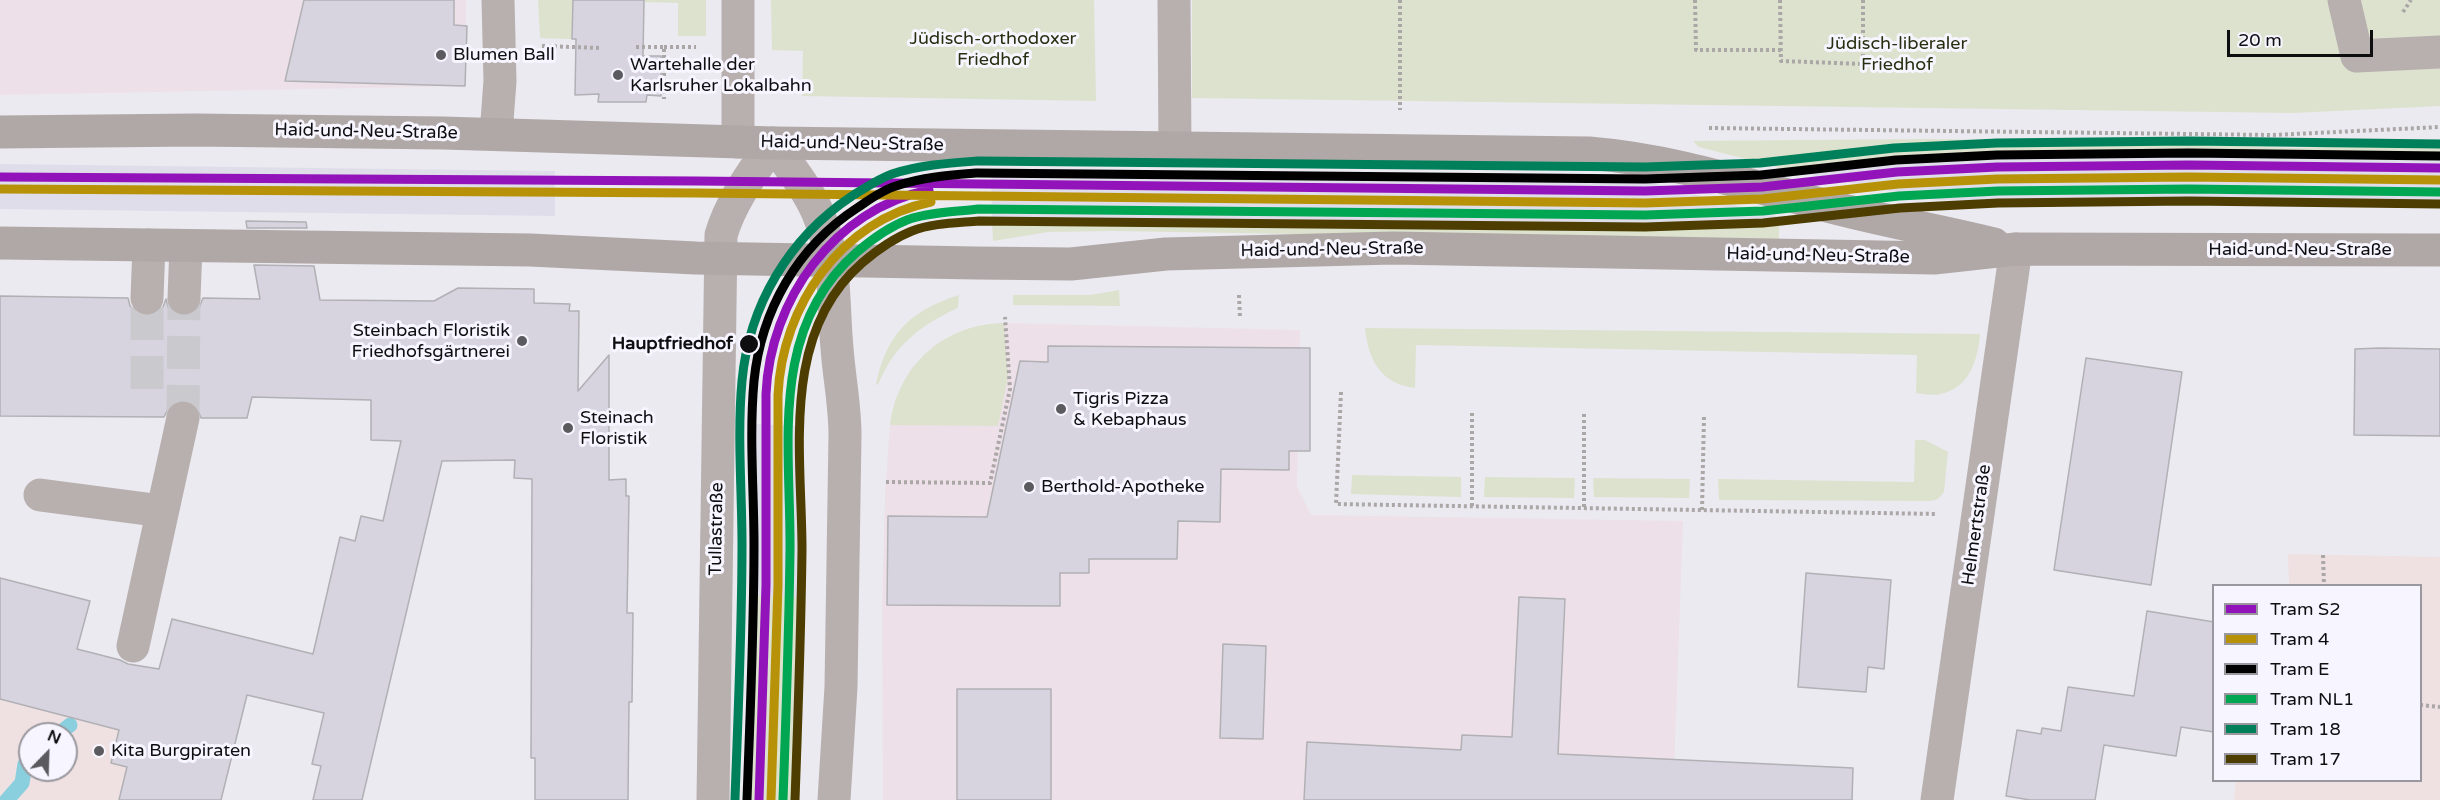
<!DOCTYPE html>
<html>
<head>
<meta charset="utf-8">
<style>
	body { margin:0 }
	#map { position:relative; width:2440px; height:800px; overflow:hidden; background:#ebeaf0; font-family:"Varela Round",sans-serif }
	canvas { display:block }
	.legend { position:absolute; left:2212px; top:584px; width:210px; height:198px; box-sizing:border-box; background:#f7f5ff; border:2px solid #9a989f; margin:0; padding:8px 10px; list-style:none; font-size:18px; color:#0e0d10 }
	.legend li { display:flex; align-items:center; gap:12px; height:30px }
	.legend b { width:30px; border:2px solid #9a989f }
	.north { position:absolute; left:18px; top:722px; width:60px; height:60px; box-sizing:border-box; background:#f7f5ff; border:2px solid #9a989f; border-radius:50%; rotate:23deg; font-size:16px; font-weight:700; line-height:24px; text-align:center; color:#0e0d10 }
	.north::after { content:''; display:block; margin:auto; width:21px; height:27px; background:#5b5a5e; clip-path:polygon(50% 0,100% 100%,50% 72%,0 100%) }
	.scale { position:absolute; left:2227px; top:30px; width:146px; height:27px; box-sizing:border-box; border:3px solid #0e0d10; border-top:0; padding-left:8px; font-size:18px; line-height:21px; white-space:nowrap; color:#0e0d10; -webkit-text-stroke:4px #f7f5ff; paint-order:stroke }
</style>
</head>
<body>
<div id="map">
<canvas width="2440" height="800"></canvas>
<ul class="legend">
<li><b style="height:8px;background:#9313ba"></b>Tram S2</li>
<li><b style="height:8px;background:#b79208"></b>Tram 4</li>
<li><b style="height:8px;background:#000"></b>Tram E</li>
<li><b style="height:8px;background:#00a651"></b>Tram NL1</li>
<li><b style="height:8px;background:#00805a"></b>Tram 18</li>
<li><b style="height:8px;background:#4d3d00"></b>Tram 17</li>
</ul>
<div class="north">N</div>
<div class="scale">20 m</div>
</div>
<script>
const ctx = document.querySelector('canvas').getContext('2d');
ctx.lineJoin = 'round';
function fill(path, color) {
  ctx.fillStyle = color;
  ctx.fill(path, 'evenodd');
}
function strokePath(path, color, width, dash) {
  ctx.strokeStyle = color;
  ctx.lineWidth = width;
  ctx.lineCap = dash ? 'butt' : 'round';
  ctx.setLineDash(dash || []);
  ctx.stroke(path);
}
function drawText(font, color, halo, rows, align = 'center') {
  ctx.font = font + ' "Varela Round",sans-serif';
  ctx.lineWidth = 6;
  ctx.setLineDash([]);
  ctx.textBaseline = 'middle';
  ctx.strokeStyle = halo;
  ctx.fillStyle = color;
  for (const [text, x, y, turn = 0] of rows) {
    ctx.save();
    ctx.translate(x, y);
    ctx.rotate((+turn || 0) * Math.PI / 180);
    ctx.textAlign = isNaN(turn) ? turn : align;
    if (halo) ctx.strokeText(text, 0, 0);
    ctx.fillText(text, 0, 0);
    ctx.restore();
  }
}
fill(new Path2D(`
	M0 0H466L465 86 0 95Z
	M1004 323 1300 330 1297 487 1311 515 1683 521 1673 800H883L882 612 885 496 890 425 895 401 911 369 936 344 969 328Z`), '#eee0e8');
fill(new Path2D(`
	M2138 153 2440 157V204L1936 200 1797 172 1932 157Z
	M0 164 555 171V216L0 209Z
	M991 170 1575 175 1645 181 1779 217 1715 223 1609 224 1049 218 992 220Z
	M754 424 802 426 799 597 754 596Z`), '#e0ddea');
fill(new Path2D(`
	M2288 554 2440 557V800H2234L2236 781 2420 780V586L2289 585Z
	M0 699 90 722 137 729 119 800H0ZM30 734H66V770H30Z`), '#efe0e1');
fill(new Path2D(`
	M538 0H573L572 39 540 38Z
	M644 0H706V36H678V3L644 2Z
	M771 0H1094L1096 101 802 96 803 51 772 50Z
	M1192 0H2440V106L2293 113 1192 98Z
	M1925 139 2085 141 2294 148 2440 143V157L2138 153 1932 157 1797 172 1699 147 1693 141Z
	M1779 217V242L1113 231 1048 232 993 241 992 220 1049 218 1609 224 1715 223Z
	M1119 290 1120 306 1013 305V295H1090Z
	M959 295 958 308C922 324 893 346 878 385L876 384C887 333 910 311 959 295Z
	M1004 323 1008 377 998 426 890 425C898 365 944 324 1004 323Z
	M1365 328 1980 334C1978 360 1969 388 1941 394 1933 396 1924 394 1916 393L1917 355 1416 345 1415 388C1381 384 1368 360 1365 328Z
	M1915 440H1925L1948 452 1944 492 1938 499 1931 501 1719 500 1718 479 1914 482Z
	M1352 475 1461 477V497L1351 494Z
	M1485 477 1575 478 1574 498 1484 497Z
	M1593 478 1690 479 1689 498 1594 497Z
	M754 596 799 597 792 800H749Z`), '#dce2ce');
strokePath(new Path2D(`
	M59 734 70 725
	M7 800 22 783 25 764 30 760`), '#8acfde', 15);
const building = new Path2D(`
	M304 0H454V25L467 26 465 86 285 81Z
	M573 0H644L643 56H661V96L647 95 646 102H598L599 94 575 95 576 39H572Z
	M246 221 306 222 307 228H247Z
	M254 265 314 266 320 300 434 301 458 288 534 289V303L570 304 569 311H579L578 391 609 355V480L626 479V496H629L627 613H633L632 702H629L628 800H535V758H531L532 479 514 478 515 460 442 461 362 800H313L321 766 312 764 324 713 247 695 221 800H119L127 767 111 763 119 730 0 699V578L90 601 77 649 120 660 128 664 159 669 172 619 313 654 340 537 355 541 361 516 383 521 401 441 371 440V400L252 397 247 418H201L196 405 186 400H178L170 405 164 417 0 416V296L128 298 130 306 137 314 147 317 156 314 163 307 166 299 168 307 174 313 184 317 193 314 199 308 203 298 260 299Z
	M1048 346 1310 348V451H1289V470L1221 469 1220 522 1178 521 1177 559H1089V573H1060V606L887 605 888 516 987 517 1020 361 1048 362Z
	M2380 348 2440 349V436L2354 435 2355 349Z
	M2086 358 2182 372 2151 585 2054 570Z
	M1806 573 1891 580 1884 669 1868 667 1866 692 1798 687Z
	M1519 597 1565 599 1558 754 1853 768 1852 800H1304L1307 742 1461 750 1462 735 1512 737Z
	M2147 611 2214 622V732L2181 727 2176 756 2104 745 2095 800H2030L2006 796 2017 730 2041 734 2042 728 2061 731 2068 687 2134 696Z
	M1223 644 1266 646 1263 739 1220 738Z
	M957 689H1051V800H957Z`);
fill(building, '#d7d4e0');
strokePath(building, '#b1b0b4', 1.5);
strokePath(new Path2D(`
	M147 389V298
	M183 418 184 298`), '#cac9ce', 33, [33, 16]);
strokePath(new Path2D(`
	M1400 0V110
	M1695 0 1696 50H1781
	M1780 0 1781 61 1863 64V0
	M2403 12 2411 0
	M542 46 601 48
	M636 47H664V99
	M664 47H696
	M1709 128 2273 135 2440 127
	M1239 295 1240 318
	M1341 392 1336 504 1937 514
	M1472 413V506
	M1584 414V508
	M886 482 990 483 1010 389 1005 317
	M1702 510 1704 416
	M2323 555 2324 586
	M2420 705 2440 707`), '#aba7a7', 4, [3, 3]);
strokePath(new Path2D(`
	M738 0V142
	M1174 0 1175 149
	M2344 0 2357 56 2440 52
	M496 134 500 81 498 0
	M147 298 149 245
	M184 298 186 246
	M40 495 162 511
	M133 646 183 418
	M713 800 721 235C731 201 753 172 773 143 790 168 811 192 821 221 836 261 833 306 837 348 839 377 845 405 845 435L841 687 834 800
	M1937 800 2016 249`), '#b8afaf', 33);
strokePath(new Path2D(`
	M0 132 195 130 443 133 773 143 1589 153C1672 160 1741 183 1820 204 1878 220 1937 230 1994 244
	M0 243 530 250 696 258 976 263 1071 264 1166 254 1393 248 1934 258 2016 249 2440 250`), '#b0a8a6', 33);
strokePath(new Path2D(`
	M0 177 696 181 1645 191 1762 187 1897 172 1997 167 2189 165 2440 168
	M759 800 766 585V394C770 300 834 209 929 190`), '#9313ba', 9);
strokePath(new Path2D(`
	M0 189 696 193 1645 203 1762 199 1898 184 1997 179 2189 177 2440 180
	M771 800 778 585V395C782 306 841 220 931 202`), '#b79208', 9);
strokePath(new Path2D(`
	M747 800C750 715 754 630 754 545 754 491 749 436 754 381 761 311 797 247 857 208 869 200 882 190 896 186 922 177 950 175 977 173L1645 179 1761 175 1896 160 1997 155 2189 153 2440 156`), '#000', 9);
strokePath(new Path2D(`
	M783 800C786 717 789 634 790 550 791 446 768 329 857 252 871 240 889 227 907 220 929 212 955 212 978 209L1645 215 1763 211 1899 196 1998 191 2189 189 2440 192`), '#00a651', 9);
strokePath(new Path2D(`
	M735 799C738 714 742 629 742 545 742 490 737 435 742 381 749 305 789 238 852 196 865 188 878 179 892 174 919 165 949 163 977 161L1645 167 1760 163 1894 148 1997 143 2189 141 2440 144`), '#00805a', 9);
strokePath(new Path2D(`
	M795 800C798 717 801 634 802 550 802 454 780 334 862 263 876 251 894 238 912 231 932 223 957 223 979 221L1645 227 1763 223 1900 208 1998 203 2189 201 2440 204`), '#4d3d00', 9);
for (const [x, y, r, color] of [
	[441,55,6,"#5b5a5e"],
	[618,75,6,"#5b5a5e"],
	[522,341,6,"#5b5a5e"],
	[749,344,10,"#0e0d10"],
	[1061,409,6,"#5b5a5e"],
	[568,428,6,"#5b5a5e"],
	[1029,487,6,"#5b5a5e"],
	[99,751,6,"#5b5a5e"]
]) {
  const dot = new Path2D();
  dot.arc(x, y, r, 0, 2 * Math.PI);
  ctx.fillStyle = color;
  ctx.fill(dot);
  strokePath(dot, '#f7f5ff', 2);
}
drawText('18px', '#272f10', '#f7f5ff', [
	["Jüdisch-orthodoxer",993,39],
	["Friedhof",993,60],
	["Jüdisch-liberaler",1897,44],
	["Friedhof",1897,65]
]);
drawText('18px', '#0e0d10', '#f7f5ff', [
	["Blumen Ball",453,55],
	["Wartehalle der",630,65],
	["Karlsruher Lokalbahn",630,86],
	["Steinbach Floristik",510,331,"right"],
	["Friedhofsgärtnerei",510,352,"right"],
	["Tigris Pizza",1073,399],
	["& Kebaphaus",1073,420],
	["Steinach",580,418],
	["Floristik",580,439],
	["Berthold-Apotheke",1041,487],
	["Kita Burgpiraten",111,751]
], 'left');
drawText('18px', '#0e0d10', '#f7f5ff', [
	["Haid-und-Neu-Straße",366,132,1],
	["Haid-und-Neu-Straße",852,144,1],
	["Haid-und-Neu-Straße",1332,250,-1],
	["Haid-und-Neu-Straße",2300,250],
	["Haid-und-Neu-Straße",1818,256,1],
	["Helmertstraße",1977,525,-82],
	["Tullastraße",717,529,-89]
]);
drawText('bold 18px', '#0e0d10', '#f7f5ff', [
	["Hauptfriedhof",733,344]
], 'right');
</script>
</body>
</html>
